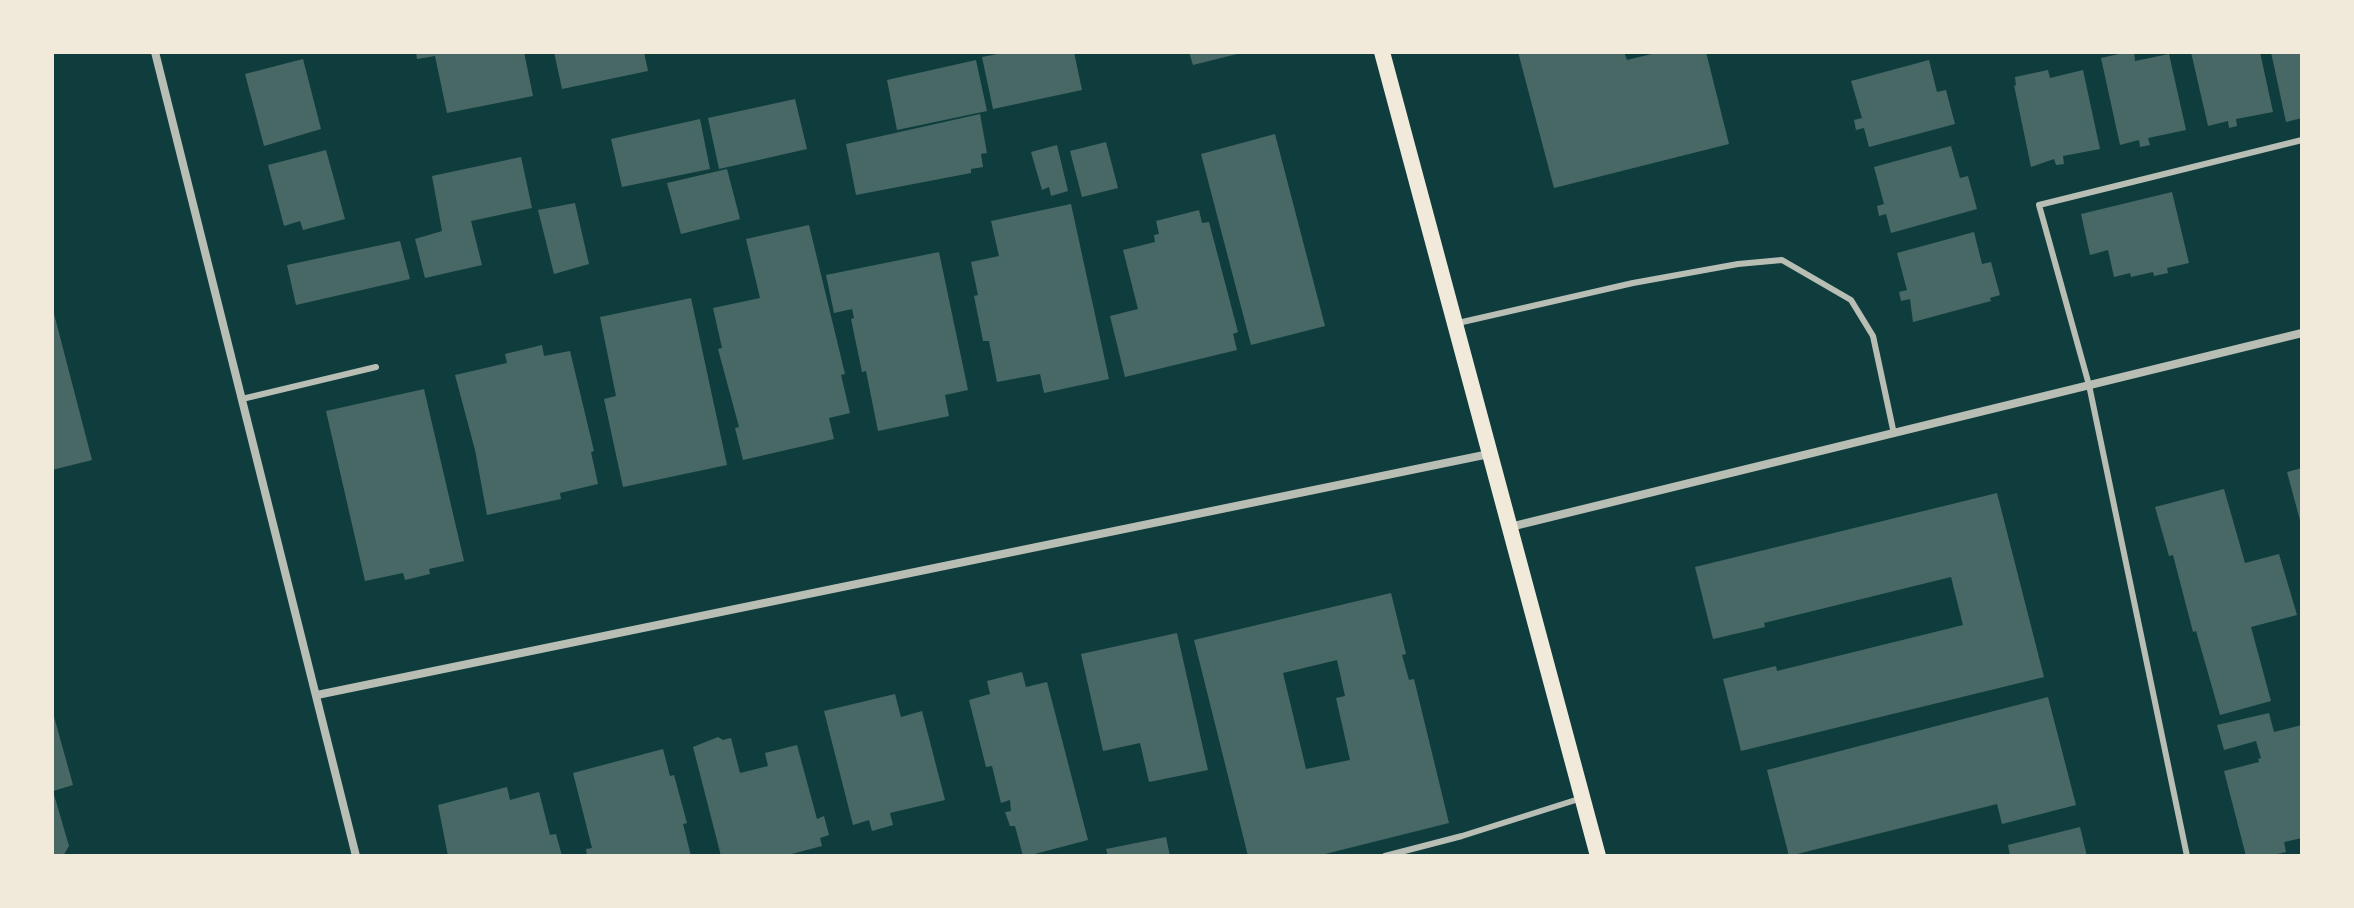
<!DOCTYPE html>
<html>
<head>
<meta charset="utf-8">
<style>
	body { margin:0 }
	#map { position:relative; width:2354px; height:908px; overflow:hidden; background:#0f3d3e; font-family:"Fira Sans Condensed",sans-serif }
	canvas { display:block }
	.frame { position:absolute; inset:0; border:54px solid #f1e9da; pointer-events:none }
</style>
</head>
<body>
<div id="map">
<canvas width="2354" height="908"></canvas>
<div class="frame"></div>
</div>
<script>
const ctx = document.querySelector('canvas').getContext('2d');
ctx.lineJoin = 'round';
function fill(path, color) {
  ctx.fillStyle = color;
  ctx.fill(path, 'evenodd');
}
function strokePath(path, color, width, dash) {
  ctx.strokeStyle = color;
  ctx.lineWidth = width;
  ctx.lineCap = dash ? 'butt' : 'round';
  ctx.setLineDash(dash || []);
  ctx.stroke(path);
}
fill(new Path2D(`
	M416 52H524L533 96 447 113 435 56 417 59Z
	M554 52H644L648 71 562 89Z
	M1008 52H1074L1082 90 993 109 982 57Z
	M1189 52H1241V53L1193 65Z
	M1518 52H1624L1627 60 1660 52H1706L1729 144 1554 188Z
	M2128 52H2134L2135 61 2169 54 2186 130 2148 138 2150 145 2140 147 2139 140 2120 145 2101 58Z
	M2191 52H2260L2273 112 2236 119 2237 126 2229 128 2228 121 2208 126Z
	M2271 52H2302V118L2286 122Z
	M303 59 321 129 264 146 245 74Z
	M976 60 987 111 897 130 887 80Z
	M1929 60 1937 92 1946 90 1955 124 1869 147 1864 128 1856 130 1854 120 1862 118 1851 81Z
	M2048 70 2050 78 2083 70 2100 149 2063 156 2064 164 2056 165 2054 159 2031 167 2014 85 2016 86 2015 77Z
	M795 99 807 149 719 169 708 118Z
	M980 114 987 153 981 154 983 167 971 169V173L856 195 846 144Z
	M700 119 710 169 622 187 611 139Z
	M1275 134 1325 326 1251 345 1201 154Z
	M1106 142 1118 188 1082 197 1070 151Z
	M1057 145 1068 191 1051 196 1049 187 1042 190 1031 152Z
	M1951 146 1960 178 1968 176 1977 209 1891 233 1886 214 1879 216 1877 206 1884 204 1874 167Z
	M326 150 345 219 303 230 300 221 284 226 268 165Z
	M521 157 532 208 471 221 482 265 425 278 415 239 442 231 432 176Z
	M727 169 740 219 681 234 667 183Z
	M2172 192 2189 263 2167 268 2168 273 2154 276 2153 272 2131 277 2130 273 2114 277 2108 250 2090 255 2081 214Z
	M575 203 589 264 554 274 538 210Z
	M1071 204 1109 379 1044 393 1040 374 997 382 989 341H983L974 296 978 295 971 262 999 256 991 221Z
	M1199 210 1202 223 1209 222 1238 332 1233 334 1237 350 1125 377 1110 316 1138 309 1123 250 1155 242 1154 235 1159 234 1156 221Z
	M809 225 845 374 841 375 850 413 829 418 834 439 743 460 735 428 739 427 718 349 722 348 713 308 760 298 746 239Z
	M1974 232 1982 264 1991 262 2000 295 1990 298 1991 301 1913 322 1910 299 1901 301 1899 292 1907 290 1897 253Z
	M400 241 410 279 296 305 287 265Z
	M939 252 968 390 945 395 949 416 878 431 866 371 862 372 851 319 854 318 852 309 834 313 826 275Z
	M691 298 727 465 623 487 604 399 616 396 600 317Z
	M52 306 92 460 52 470Z
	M542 345 544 356 570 351 594 451 591 452 598 484 560 493 561 499 487 515 475 450 455 375 507 363 505 354Z
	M424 389 464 561 429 569 430 574 405 580 403 573 365 581 326 411Z
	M2302 468V524H2301L2287 472Z
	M2224 489 2245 563 2279 554 2297 615 2251 627 2271 701 2220 715 2196 631 2193 632 2173 555 2169 556 2155 507Z
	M1997 493 2044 677 1741 751 1723 679 1776 666 1777 671 1963 625 1951 577 1764 623 1765 627 1713 639 1695 567Z
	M1391 593 1406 654 1402 655 1409 680 1414 679 1449 823 1317 856H1248L1194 640ZM1337 660 1345 696 1336 698 1350 760 1306 769 1283 673Z
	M1177 633 1208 770 1149 782 1140 743 1103 751 1081 654Z
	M1022 672 1026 687 1047 682 1088 840 1027 856H1023L1015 826H1010L1005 812 1011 811 1010 800 1001 803 992 766 986 767 969 700 990 694 987 681Z
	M895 694 901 717 922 711 945 800 890 813 893 825 872 831 869 820 853 825 824 711Z
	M2048 697 2076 805 2002 824 1997 804 1789 856 1767 770Z
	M53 713 73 785 53 791 69 846 63 856H52Z
	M2269 713 2274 732 2302 725V838L2284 842 2286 852 2269 856H2246L2224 771 2259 762 2258 759 2261 758 2256 741 2224 750 2217 725Z
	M718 737 723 740 731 738 740 773 768 766 765 753 797 745 817 819 824 816 829 835 820 838 822 846 784 856H721L693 747Z
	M663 749 670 776 674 775 687 823 683 824 691 856H587L586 849 592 848 573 773Z
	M507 787 510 800 539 792 550 835 556 834 562 856H448L438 805Z
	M2080 827 2087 856H2010L2008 845Z
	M1166 837 1170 856H1108L1106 849Z`), '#486865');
strokePath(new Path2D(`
	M1458 323 1633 283 1738 264 1782 260 1851 300 1873 336 1894 434
	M242 399 376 367
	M1385 856 1462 836 1582 798
	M2187 856 2089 385 2039 205 2302 140`), '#b8beb3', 6);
strokePath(new Path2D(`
	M155 52 356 856
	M1510 527 2302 333
	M317 695 1489 454`), '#b8beb3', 8);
strokePath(new Path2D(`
	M1382 52 1598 856`), '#f1e9da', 16);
</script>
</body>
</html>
